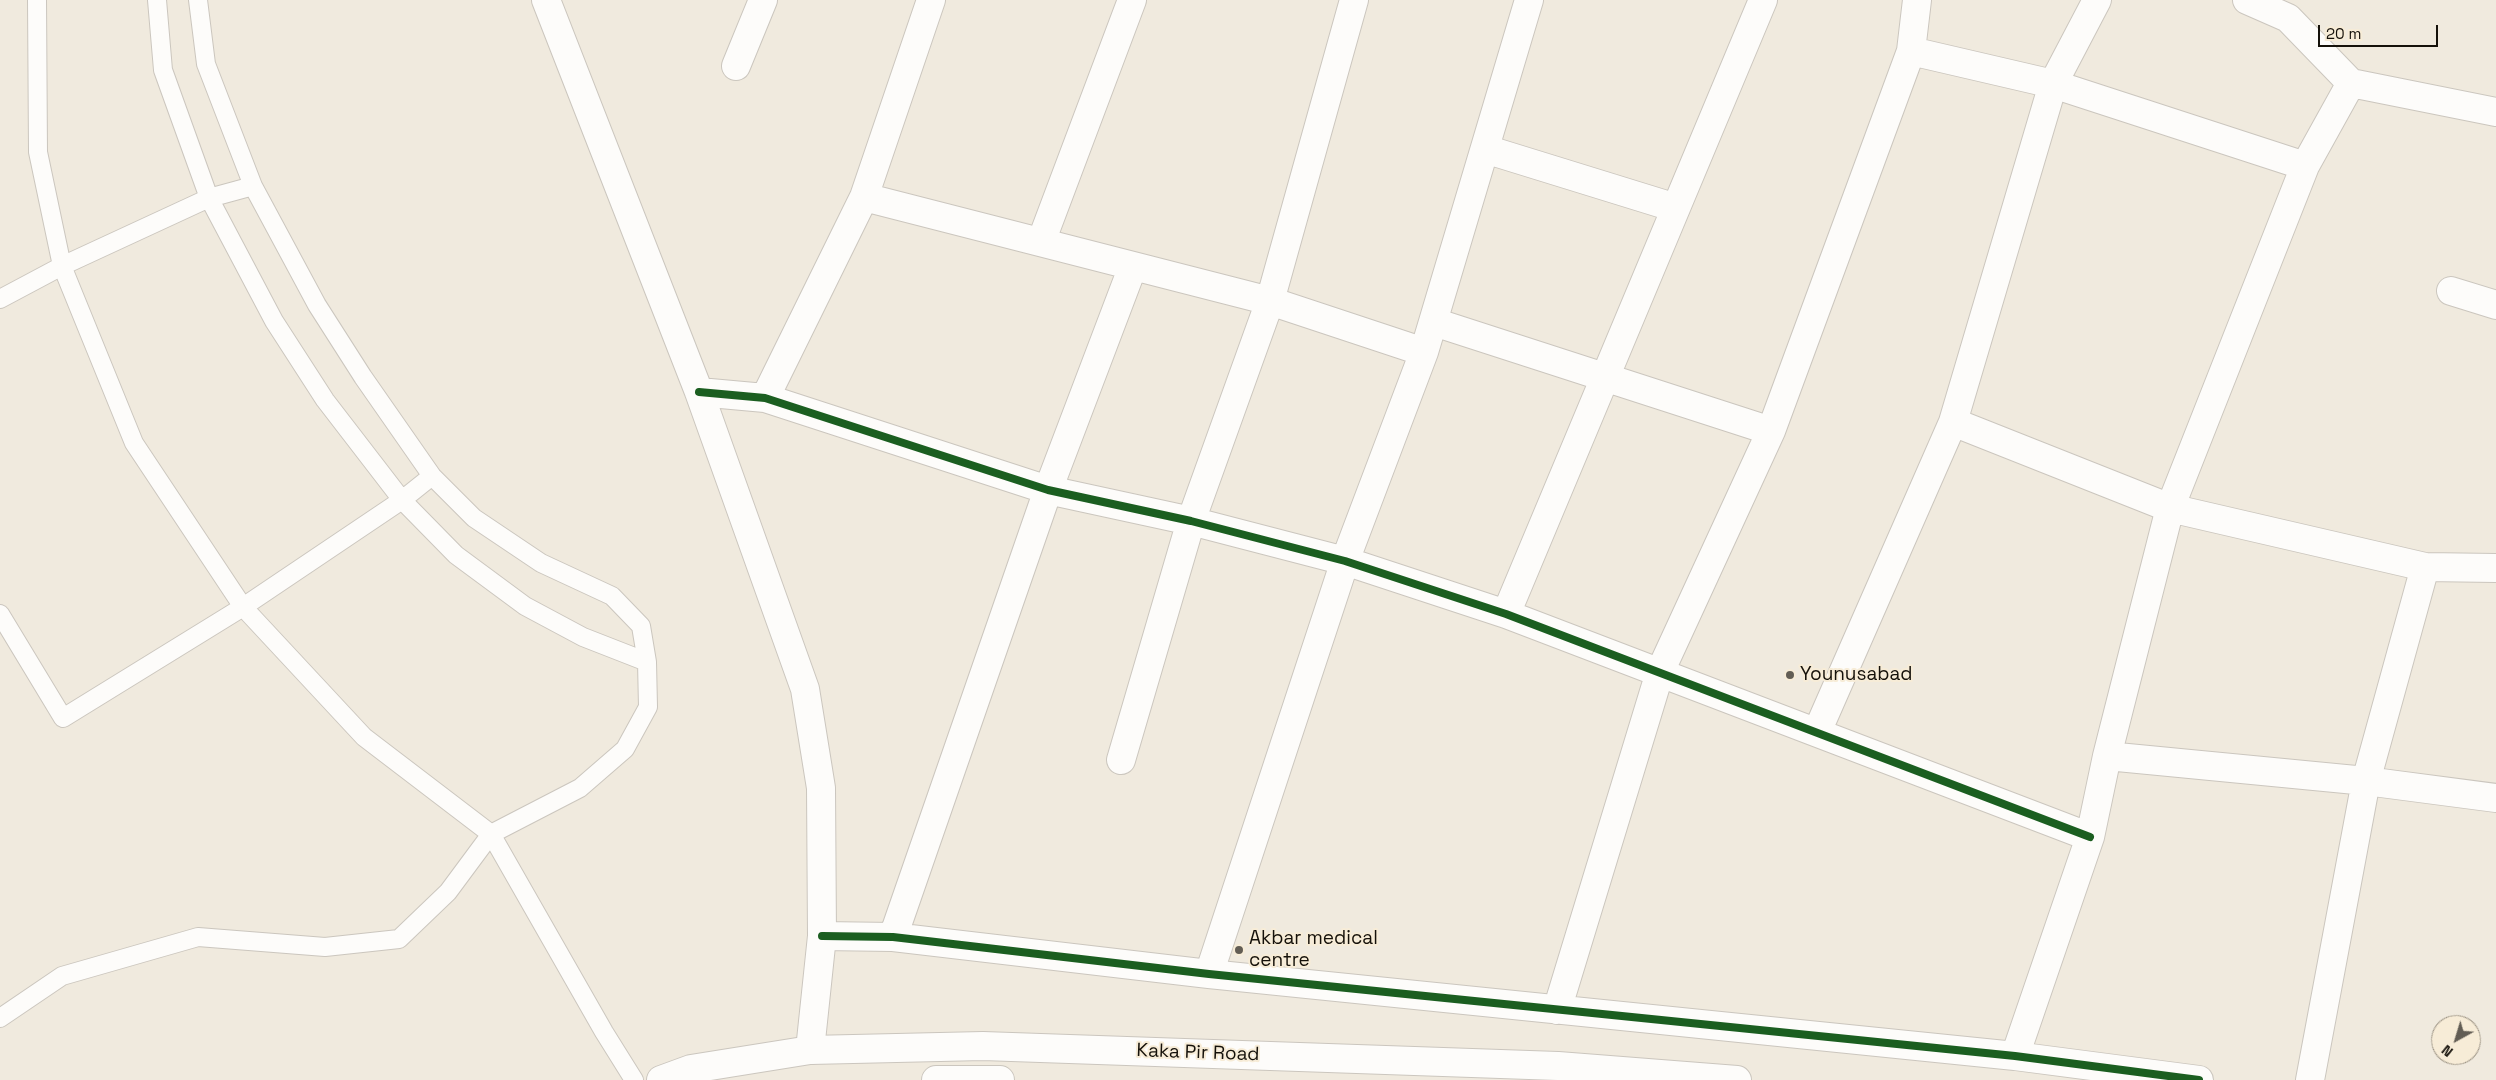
<!DOCTYPE html>
<html>
<head>
<meta charset="utf-8">
<style>
	body { margin:0 }
	#map { position:relative; width:2496px; height:1080px; overflow:hidden; background:#f0eade; font-family:"Space Grotesk",sans-serif }
	canvas { display:block }
	.north { position:absolute; left:2431px; top:1015px; width:50px; height:50px; box-sizing:border-box; background:#f7ecd7; border:1px solid #9d9485; border-radius:50%; rotate:219deg; font-size:14px; font-weight:700; line-height:20px; text-align:center; color:#15110a }
	.north::after { content:''; display:block; margin:auto; width:18px; height:22px; background:#625d54; clip-path:polygon(50% 0,100% 100%,50% 72%,0 100%) }
	.scale { position:absolute; left:2318px; top:25px; width:120px; height:22px; box-sizing:border-box; border:2px solid #15110a; border-top:0; padding-left:6px; font-size:15px; line-height:18px; white-space:nowrap; color:#15110a; -webkit-text-stroke:4px #f7ecd7; paint-order:stroke }
</style>
</head>
<body>
<div id="map">
<canvas width="2496" height="1080"></canvas>
<div class="north">N</div>
<div class="scale">20 m</div>
</div>
<script>
const ctx = document.querySelector('canvas').getContext('2d');
ctx.lineJoin = 'round';
function strokePath(path, color, width, dash) {
  ctx.strokeStyle = color;
  ctx.lineWidth = width;
  ctx.lineCap = dash ? 'butt' : 'round';
  ctx.setLineDash(dash || []);
  ctx.stroke(path);
}
function drawText(font, color, halo, rows, align = 'center') {
  ctx.font = font + ' "Space Grotesk",sans-serif';
  ctx.lineWidth = 4;
  ctx.setLineDash([]);
  ctx.textBaseline = 'middle';
  ctx.strokeStyle = halo;
  ctx.fillStyle = color;
  for (const [text, x, y, turn = 0] of rows) {
    ctx.save();
    ctx.translate(x, y);
    ctx.rotate((+turn || 0) * Math.PI / 180);
    ctx.textAlign = isNaN(turn) ? turn : align;
    if (halo) ctx.strokeText(text, 0, 0);
    ctx.fillText(text, 0, 0);
    ctx.restore();
  }
}
const service = new Path2D(`
	M37 0 38 152 62 266 134 443 243 607 364 737 491 834 604 1032 634 1080
	M157 0 163 70 209 198 274 321 325 400 402 500 456 555 525 606 583 637 647 662
	M0 299 62 266 209 198 253 186
	M0 614 63 718 243 607 402 500 432 476
	M0 1018 62 976 198 937 325 947 399 939 448 892 491 834 580 788 625 749 648 707 647 662 641 626 612 596 541 563 474 518 432 476 363 377 317 305 253 186 206 64 198 0`);
const minor = new Path2D(`
	M546 0 699 392 805 689 821 788 822 936 810 1050
	M2247 0 2288 18 2351 83 2496 112
	M1911 51 2053 84 2305 166
	M736 66 763 0
	M1485 149 1676 208
	M864 197 1270 301 1424 352
	M1041 242 1132 0
	M2451 291 2496 305
	M1434 322 1771 431
	M699 392 765 398 1048 490 1191 521 1345 561 1506 614 2090 837
	M765 398 864 197 931 0
	M1953 422 2170 508 2425 567 2496 568
	M1506 614 1763 0
	M1817 732 1953 422 2053 84 2097 0
	M2107 756 2366 781 2496 798
	M1121 760 1191 521 1270 301 1354 0
	M822 936 893 937 1209 974 2015 1056 2199 1080
	M893 937 1048 490 1133 266
	M1209 974 1345 561 1424 352 1529 0
	M1557 1010 1660 672 1771 431 1911 51 1917 0
	M2015 1056 2090 837 2107 756 2170 508 2305 166 2351 83
	M2310 1080 2366 781 2425 567`);
const primary = new Path2D(`
	M661 1080 691 1069 810 1050 983 1046 1558 1066 1737 1080
	M936 1080H1000`);
strokePath(service, '#cbc6be', 20);
strokePath(minor, '#cbc6be', 30);
strokePath(primary, '#cbc6be', 30);
strokePath(service, '#fdfcfa', 18);
strokePath(minor, '#fdfcfa', 28);
strokePath(primary, '#fdfcfa', 28);
strokePath(new Path2D(`
	M699 392 765 398 1048 490 1191 521 1345 561 1506 614 2090 837
	M822 936 893 937 1209 974 2015 1056 2199 1080`), '#1b5e20', 8);
for (const [x, y, r, color] of [
	[1790,675,5,"#625d54"],
	[1239,950,5,"#625d54"]
]) {
  const dot = new Path2D();
  dot.arc(x, y, r, 0, 2 * Math.PI);
  ctx.fillStyle = color;
  ctx.fill(dot);
  strokePath(dot, '#f7ecd7', 2);
}
drawText('19px', '#15110a', '#f7ecd7', [
	["Younusabad",1800,675],
	["Akbar medical",1249,939],
	["centre",1249,961]
], 'left');
drawText('19px', '#15110a', '#f7ecd7', [
	["Kaka Pir Road",1198,1053,2]
]);
</script>
</body>
</html>
